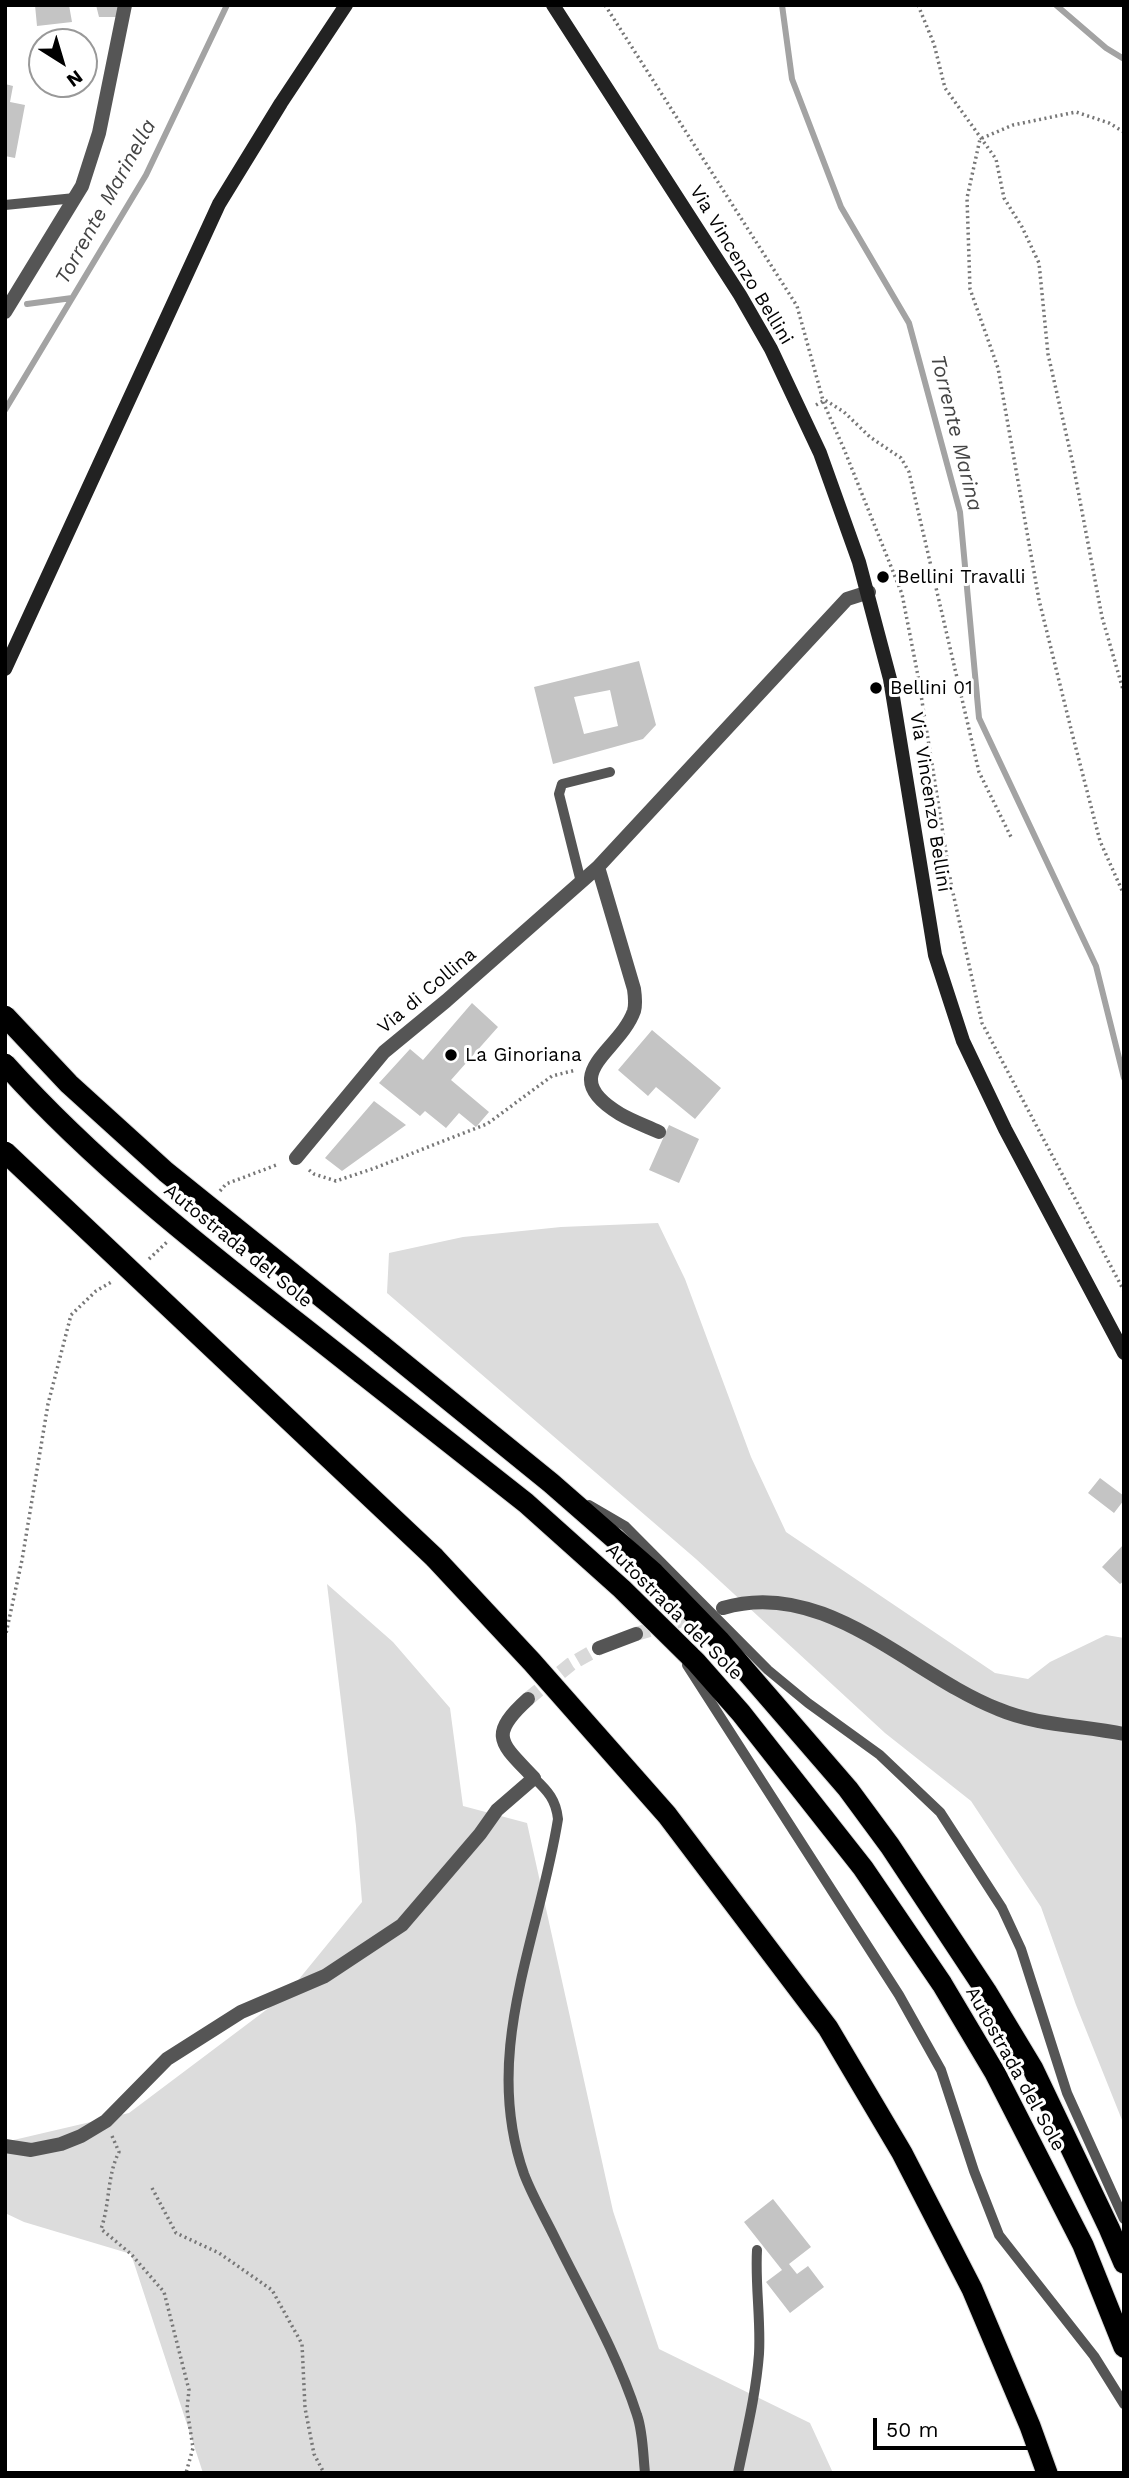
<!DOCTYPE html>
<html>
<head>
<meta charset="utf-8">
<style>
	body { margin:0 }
	#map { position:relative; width:1129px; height:2478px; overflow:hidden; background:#fff; font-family:"Work Sans",sans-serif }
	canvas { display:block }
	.frame { position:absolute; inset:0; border:7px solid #000; pointer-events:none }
	.north { position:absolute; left:28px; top:28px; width:70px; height:70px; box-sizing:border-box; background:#fff; border:2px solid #999; border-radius:50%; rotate:143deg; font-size:19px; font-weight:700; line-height:28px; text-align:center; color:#000 }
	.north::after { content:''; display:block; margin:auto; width:24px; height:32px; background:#000; clip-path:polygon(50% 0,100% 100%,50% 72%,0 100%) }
	.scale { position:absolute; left:873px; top:2418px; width:163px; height:32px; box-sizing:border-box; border:4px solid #000; border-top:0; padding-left:9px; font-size:21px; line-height:24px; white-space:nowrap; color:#000; -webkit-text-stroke:5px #fff; paint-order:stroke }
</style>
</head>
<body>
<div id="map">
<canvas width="1129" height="2478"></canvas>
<div class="frame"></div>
<div class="north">N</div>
<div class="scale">50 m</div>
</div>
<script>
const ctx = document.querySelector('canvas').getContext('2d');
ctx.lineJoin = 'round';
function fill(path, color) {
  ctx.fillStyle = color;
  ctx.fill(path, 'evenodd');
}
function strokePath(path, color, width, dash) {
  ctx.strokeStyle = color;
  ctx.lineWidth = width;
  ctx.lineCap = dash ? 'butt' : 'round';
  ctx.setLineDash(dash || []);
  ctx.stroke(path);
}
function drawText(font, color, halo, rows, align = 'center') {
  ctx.font = font + ' "Work Sans",sans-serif';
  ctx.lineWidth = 6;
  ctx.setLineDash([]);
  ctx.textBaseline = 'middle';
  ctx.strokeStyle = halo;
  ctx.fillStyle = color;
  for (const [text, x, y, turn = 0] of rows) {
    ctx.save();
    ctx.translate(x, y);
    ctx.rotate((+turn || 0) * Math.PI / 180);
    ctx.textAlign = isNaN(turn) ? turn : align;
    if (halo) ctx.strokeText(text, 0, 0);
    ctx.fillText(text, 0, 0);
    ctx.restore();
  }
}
fill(new Path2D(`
	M658 1223 685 1279 751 1457 786 1532 995 1673 1028 1679 1050 1662 1106 1635 1124 1638V2125L1076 2005 1041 1907 971 1801 885 1733 696 1559 387 1293 389 1253 463 1237 561 1227Z
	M327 1584 393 1642 450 1708 463 1806 527 1823 613 2211 659 2349 810 2423 833 2473H203L131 2254 24 2222 5 2213V2142L129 2113 286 1995 362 1902 356 1826Z`), '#dcdcdc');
strokePath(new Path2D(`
	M782 5 792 79 841 207 909 323 960 512 979 718 1096 966 1124 1078
	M1056 5 1106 48 1124 59
	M27 304 72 298
	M5 410 146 175 227 5`), '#a3a3a3', 6);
fill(new Path2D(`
	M35 5H69L72 22 37 26Z
	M96 5H119L118 17H99Z
	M5 84 13 86 10 102 25 105 15 158 5 156Z
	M639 661 656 725 643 739 553 764 534 687ZM610 690 618 726 584 734 574 697Z
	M472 1003 498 1027 451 1080 489 1112 476 1127 459 1113 446 1128 425 1111 420 1116 379 1083 410 1049 423 1060Z
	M652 1030 721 1088 695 1119 656 1087 648 1096 618 1070Z
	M374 1101 406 1125 342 1171 325 1158Z
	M669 1125 699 1139 679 1183 649 1170Z
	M1100 1478 1124 1496V1500L1114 1513 1088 1493Z
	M1124 1544V1581L1120 1584 1102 1567Z
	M773 2199 811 2247 789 2264 797 2274 808 2266 824 2287 790 2313 766 2282 782 2270 744 2222Z`), '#c4c4c4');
strokePath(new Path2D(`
	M636 1634 702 1614
	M528 1699 571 1664 599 1648`), '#d9d9d9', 14, [14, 7]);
const highway = new Path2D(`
	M381 1345 551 1483 654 1573 720 1641 848 1789 890 1846 986 1991 1033 2069 1109 2228 1124 2263
	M361 1373 526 1503 622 1589 696 1662 741 1713 863 1868 942 1984 995 2073 1083 2245 1124 2347
	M434 1557 532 1662 667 1815 828 2028 902 2153 972 2289 1030 2426 1047 2473`);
strokePath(highway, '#dbdbdb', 23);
strokePath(new Path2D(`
	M605 5 797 306 824 404 844 449 902 594 918 676 951 884 982 1023 1124 1291
	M918 5 934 44 945 88 996 159 1004 198 1022 227 1039 263 1048 354 1073 464 1102 617 1124 693
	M1124 132 1109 123 1076 112 1013 125 980 139 967 198 970 289 998 368 1039 600 1072 733 1100 841 1124 895
	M816 405 825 400 844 412 870 437 901 458 909 472 979 772 1011 837
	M309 1170 314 1174 336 1181 372 1169 487 1124 552 1076 576 1070
	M220 1191 226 1184 279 1164
	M149 1259 167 1242
	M5 1638 22 1560 48 1404 71 1315 96 1291 113 1281
	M112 2136 119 2152C107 2175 110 2204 101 2229L131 2254 164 2292 189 2390 187 2409 193 2448 186 2473
	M152 2188 176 2233 219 2253 272 2290 302 2344 305 2408 314 2454 324 2473`), '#777', 3.5, [2, 3.5]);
strokePath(new Path2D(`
	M5 205 75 198
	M581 882 559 794 562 784 610 772
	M589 1505 625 1526 768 1670 808 1703 880 1755 940 1812 1002 1908 1021 1949 1067 2093 1124 2219
	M687 1665 899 1995 941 2070 974 2171 999 2235 1094 2356 1124 2404
	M534 1778C548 1791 556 1800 558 1819 539 1939 481 2052 524 2174 532 2195 544 2216 554 2236 583 2295 617 2353 637 2415 643 2432 643 2454 645 2473
	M738 2473C746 2434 756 2394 759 2354 761 2320 755 2285 757 2250`), '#555', 10);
strokePath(new Path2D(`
	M5 312 82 186 99 133 125 5
	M598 867 634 989C635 996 636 1004 634 1011 619 1053 554 1074 620 1114 632 1121 646 1126 659 1132
	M296 1158 384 1052 446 1001 598 867 847 599 869 592
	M723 1608C825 1577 911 1675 998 1709 1038 1726 1081 1725 1124 1734
	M599 1648 636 1634
	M5 2146 31 2150 61 2144 81 2136 106 2121 167 2059 241 2012 325 1976 402 1925 480 1834 497 1810 534 1778C501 1743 487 1736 528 1699`), '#555', 14);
strokePath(new Path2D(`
	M553 5 740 295 771 349 820 453 859 562 890 679 935 955 963 1041 1005 1129 1124 1353
	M5 669 219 204 281 103 346 5`), '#222', 14);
strokePath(highway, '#000', 21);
const highwayBridge = new Path2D(`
	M5 1016 69 1084 166 1172 381 1345
	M5 1064C110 1181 238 1275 361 1373
	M5 1152 434 1557`);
strokePath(highwayBridge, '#dbdbdb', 23, []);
strokePath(highwayBridge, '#000', 21);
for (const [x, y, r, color] of [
	[883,577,7,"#000"],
	[876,688,7,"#000"],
	[451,1055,7,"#000"]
]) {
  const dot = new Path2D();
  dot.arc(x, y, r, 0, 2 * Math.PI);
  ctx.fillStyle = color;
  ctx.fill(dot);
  strokePath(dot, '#fff', 2.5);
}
drawText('19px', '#000', '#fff', [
	["Via Vincenzo Bellini",741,265,59],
	["Via Vincenzo Bellini",930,802,81],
	["Via di Collina",427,991,-40],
	["Autostrada del Sole",238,1246,39],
	["Autostrada del Sole",674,1612,45],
	["Autostrada del Sole",1015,2069,61]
]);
drawText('19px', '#000', '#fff', [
	["Bellini Travalli",897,577],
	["Bellini 01",890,688],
	["La Ginoriana",465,1055]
], 'left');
drawText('italic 21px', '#444', '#fff', [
	["Torrente Marinella",106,202,-61],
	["Torrente Marina",956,433,76]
]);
</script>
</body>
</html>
